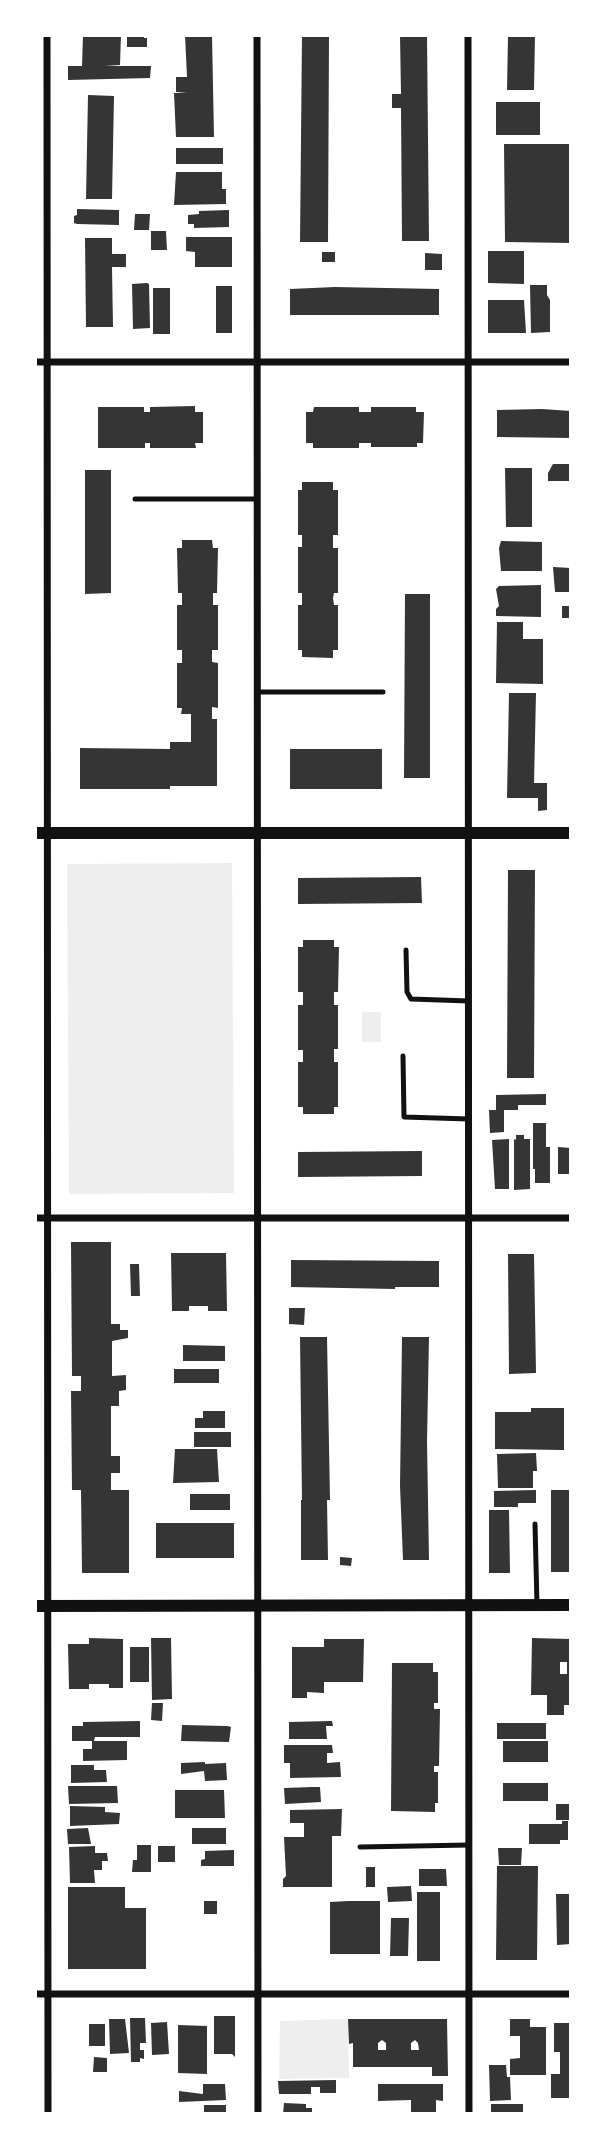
<!DOCTYPE html>
<html>
<head>
<meta charset="utf-8">
<style>
	body { margin:0 }
	#map { position:relative; width:606px; height:2149px; overflow:hidden; background:#fff; font-family:"Sofia Sans Condensed",sans-serif }
	canvas { display:block }
	.frame { position:absolute; inset:0; border:37px solid #fff; pointer-events:none }
</style>
</head>
<body>
<div id="map">
<canvas width="606" height="2149"></canvas>
<div class="frame"></div>
</div>
<script>
const ctx = document.querySelector('canvas').getContext('2d');
ctx.lineJoin = 'round';
function fill(path, color) {
  ctx.fillStyle = color;
  ctx.fill(path, 'evenodd');
}
function strokePath(path, color, width, dash) {
  ctx.strokeStyle = color;
  ctx.lineWidth = width;
  ctx.lineCap = dash ? 'butt' : 'round';
  ctx.setLineDash(dash || []);
  ctx.stroke(path);
}
fill(new Path2D(`
	M232 863 234 1193 69 1194 67 864Z
	M362 1012H381V1042H362Z
	M348 2019 349 2078 279 2079 280 2021Z`), '#eee');
fill(new Path2D(`
	M83 35H121L120 65 105 66H151L150 78 68 80V66H82Z
	M127 35H144V38H147V47H127Z
	M185 35H212L214 137H176L174 93H187L176 92V77H187Z
	M302 35H329L328 242H300Z
	M400 35H427L429 241H402L401 108H392V94H401Z
	M508 35H535L534 90H507Z
	M88 95 114 96 112 199H86Z
	M496 102H540V135H496Z
	M504 144H571V243L505 242Z
	M176 148H223V164H176Z
	M176 172H222V189H226V204L174 205Z
	M77 209 119 210V225L77 224 74 223V216L77 215Z
	M229 210V227L194 228V224H188V215L199 214V211Z
	M135 214H150L149 230H134Z
	M151 231H166L167 250H151Z
	M186 237H232V267H195V252L186 251Z
	M85 238H112V254H126V267H112L113 327H86Z
	M488 251H524V284L488 283Z
	M322 252H335V262H322Z
	M425 253 442 254V270H425Z
	M147 283 149 284 150 328 133 329 132 284Z
	M530 285H547V295L550 300V332L531 333Z
	M216 286H232V333H216Z
	M335 287 439 289V315H290V289Z
	M153 288H170V334H153Z
	M488 300H524L526 333H488Z
	M195 406V412H203V443H195L196 448H150V443H145V448H98V407H144V412H150V407Z
	M314 407H359V412H371V407H416V412H424L423 443H417V447H371V443H359V448H313V443H306V412H313Z
	M542 409 571 411V438L497 437V410Z
	M553 464H570V481H548V473Z
	M505 468H532V527H506Z
	M85 470H111V593L85 594Z
	M302 482H333V490H338V535H333V548H338V593H334L333 598 334 605H338V650H333V658L302 657V650H298V605H302V593H298V547H302V535H298V490H302Z
	M182 540H212L213 548H218L217 593H213V605H218V650H212V662L218 663V708L212 707V719H217V786H170V789H80V748L170 749V742H191V714H181L182 708H177V663H182V650H177V605H182V593H178L177 548H182Z
	M501 541 542 542V571H501L499 548Z
	M553 567 571 568V592H555Z
	M541 585V617L496 616V609L499 606 496 589 499 586Z
	M405 594H430V778H404Z
	M562 606H571V618H562Z
	M497 622H523V639H543V684L496 683Z
	M509 693H536L534 783H547V810L538 811V798H507Z
	M290 749H382V789H290Z
	M508 870H535L534 1078H507Z
	M421 877 422 903 298 904V878Z
	M303 940H334V947H339L338 992H334V1005H338V1049H334V1062H338V1107H334V1114H303V1107H298V1062H303V1050H298V1005H303V992H298V947H303Z
	M546 1094V1105H518V1110H504V1132L490 1133 489 1110H496V1095Z
	M533 1123H546V1147H550V1183H535V1169H533Z
	M516 1135H524V1139H530V1189L514 1190V1139L516 1140Z
	M509 1139V1189H495L492 1140Z
	M558 1147 571 1148V1174H558Z
	M422 1151V1176L298 1177V1152Z
	M71 1242H111V1324H120V1330H128V1338L112 1341V1376L126 1375V1390L119 1391V1406H111V1456H120V1473H111V1490H129V1573H82L81 1490H72L71 1391H81V1376H72Z
	M171 1253H226L227 1311H208V1306H189V1311H172Z
	M508 1254H534L536 1373 509 1374Z
	M291 1260 439 1261V1287H395V1289L291 1287Z
	M130 1264H139L140 1296H131Z
	M289 1308H305L304 1325 289 1324Z
	M300 1337H327L330 1500H327L328 1560H301V1500H302Z
	M402 1337H429L427 1441 429 1560H403L400 1486Z
	M183 1345 225 1346V1361H183Z
	M174 1369H219V1383H174Z
	M531 1408H564V1450L495 1449V1412H531Z
	M203 1411H225V1428H195V1418H203Z
	M194 1432H231V1447H194Z
	M175 1449H217L219 1482 173 1483Z
	M536 1453 537 1471H533V1488H498L497 1454Z
	M536 1490V1503H518V1507H494V1491Z
	M551 1490H571V1572H551Z
	M190 1494H230V1510H190Z
	M489 1510H509L510 1573H489Z
	M156 1523H234V1558H156Z
	M340 1557 352 1558 351 1566 340 1565Z
	M89 1638 123 1639V1688H109V1684H89V1689H69L68 1644H89Z
	M151 1638H171L172 1699 152 1700Z
	M532 1638 571 1639V1705H564V1715H547V1695H531ZM560 1662H567V1674H560Z
	M324 1639H364L363 1682H324V1693L307 1692V1698H292V1647H324Z
	M130 1647H149V1682H130Z
	M392 1663H433V1672H438V1703H434V1709H440L439 1766H434V1772H438V1803H435V1812L391 1811Z
	M152 1703H163L162 1721 151 1720Z
	M140 1721V1737H95L94 1741H127V1760L83 1761V1749H92V1741H72V1726H83V1722Z
	M332 1721 333 1726H326L327 1739H289V1722Z
	M497 1723H546V1739H497Z
	M182 1725 227 1726 231 1727 229 1742 181 1741Z
	M503 1741H548V1762H503Z
	M284 1745H332L333 1753H327V1763L340 1762 341 1777 290 1778V1763H284Z
	M205 1762V1764L226 1763 227 1780 205 1781 204 1771 181 1774V1763Z
	M71 1765H94V1770H106L107 1782 71 1783Z
	M503 1783H548V1801H503Z
	M68 1786H117L118 1803 69 1804Z
	M312 1787H320L321 1802 285 1804 284 1788Z
	M175 1790H224L225 1818H175Z
	M556 1804H571V1820H556Z
	M70 1806 105 1807V1812L120 1813 119 1824 70 1826Z
	M342 1809 341 1836H332V1887H283V1879L286 1876 284 1837H304V1823H290V1810Z
	M562 1821H568V1840H560V1844H529V1824H562Z
	M88 1828 91 1844H68L67 1829Z
	M192 1828H226V1844H192Z
	M137 1845H151V1872H132L133 1860H137Z
	M95 1846V1853H107L108 1861H102V1870H94L95 1883H70L69 1847Z
	M158 1846H175V1862H158Z
	M498 1848H522L521 1865H499Z
	M234 1850V1866H201V1860L205 1859V1851Z
	M497 1866H538L537 1960H496Z
	M366 1867H375V1887H366Z
	M419 1869H446L447 1886H419Z
	M411 1886 412 1901 388 1902 387 1887Z
	M68 1887H125V1908H146V1969H68Z
	M417 1892H440V1961H417Z
	M556 1894H571V1944L557 1945Z
	M204 1901H217V1914H204Z
	M348 1901H380V1954H330V1902Z
	M391 1918H409L408 1956H390Z
	M214 2016H235V2057L232 2054H214Z
	M130 2018H145L146 2043H140V2050H144V2059L140 2058V2062H131Z
	M109 2019H125L129 2053 110 2054Z
	M348 2019H447L448 2076H432V2067H353V2043L349 2044ZM382 2040 386 2043V2050H378V2043ZM415 2040 418 2043 419 2050H411V2043Z
	M510 2019H530V2027H546V2075H510V2059L520 2058V2036H510Z
	M167 2022 169 2054 152 2055 151 2023Z
	M554 2023H571V2098H551V2074H560V2052H554Z
	M89 2024H105V2046H89Z
	M178 2025 207 2026V2074L178 2073Z
	M94 2057 107 2058V2072H93Z
	M489 2065H506L507 2077H510L511 2100 490 2101Z
	M336 2080V2093H320V2087H311V2094H279L278 2081Z
	M203 2084H225L226 2100 179 2102V2091L203 2094Z
	M378 2084H443V2101L436 2100V2114H411V2100L378 2101Z
	M284 2103 306 2104V2108H312V2114H283Z
	M491 2104H523V2114H491Z
	M204 2105H226V2114H204Z`), '#353535');
strokePath(new Path2D(`
	M135 499H257
	M258 692H383
	M406 950 407 992 411 999 469 1001
	M403 1056 404 1117 469 1119
	M535 1524 537 1605
	M360 1847 469 1845`), '#111', 5);
strokePath(new Path2D(`
	M47 35 48 2114
	M257 35 258 2114
	M468 35 469 2114
	M35 362H571
	M35 1218H571
	M35 1994H571`), '#111', 7);
strokePath(new Path2D(`
	M35 833H571
	M35 1606 571 1605`), '#111', 12);
</script>
</body>
</html>
